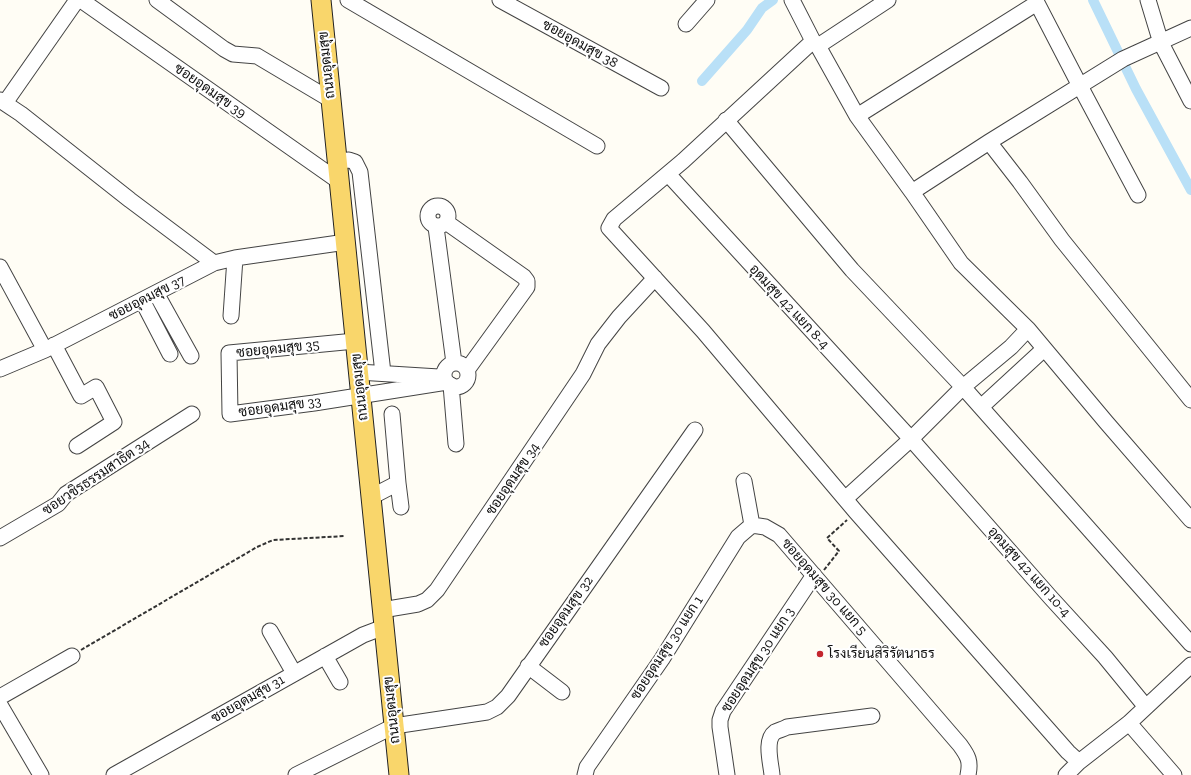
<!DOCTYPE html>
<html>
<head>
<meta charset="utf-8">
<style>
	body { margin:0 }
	canvas { display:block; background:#fffdf5 }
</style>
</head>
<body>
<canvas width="1191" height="775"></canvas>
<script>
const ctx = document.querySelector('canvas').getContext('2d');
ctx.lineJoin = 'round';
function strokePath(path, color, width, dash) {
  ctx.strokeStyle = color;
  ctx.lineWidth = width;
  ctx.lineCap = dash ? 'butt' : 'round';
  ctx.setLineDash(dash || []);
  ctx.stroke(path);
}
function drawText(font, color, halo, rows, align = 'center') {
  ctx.font = font + ' "Zilla Slab",Sarabun,serif';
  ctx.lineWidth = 4;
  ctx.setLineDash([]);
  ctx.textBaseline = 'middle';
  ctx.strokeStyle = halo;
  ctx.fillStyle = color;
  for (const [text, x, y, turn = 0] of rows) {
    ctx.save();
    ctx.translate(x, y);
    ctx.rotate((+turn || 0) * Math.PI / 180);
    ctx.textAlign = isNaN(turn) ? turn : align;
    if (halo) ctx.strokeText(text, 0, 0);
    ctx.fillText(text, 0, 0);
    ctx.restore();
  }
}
strokePath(new Path2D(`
	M1093 0 1136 89 1191 190
	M702 81 747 30 762 8 773 0`), '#b9e0f7', 10);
const minor = new Path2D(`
	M81 0 340 182
	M157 0 224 49 233 54 257 56 331 100
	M348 0 597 146
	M500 0 661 88
	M792 0 813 41 818 46 857 116 912 192 961 263 1028 329 1106 422 1191 520
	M1148 0 1161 43 1191 101
	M686 24 707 0
	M813 41 683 161 614 219 609 228 703 331 856 512 1068 752 1079 762 1129 723 1191 665
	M818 46 888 0
	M0 100 21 114 130 200 214 263
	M5 103 77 0
	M857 116 1037 3 1080 86 1138 195
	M726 120 852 270 963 387 1191 644
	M989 142 1020 182 1062 240 1191 400
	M337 161 349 160 355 162 360 172 383 373
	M668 174 911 439 1051 598 1105 657 1146 707
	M912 192 989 142 1123 59 1191 28
	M428 216a10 10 0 1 1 20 0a10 10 0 1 1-20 0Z
	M446 222 524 277 527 281V287L467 370
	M436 227 454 363
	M0 267 45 350 214 263 235 258 346 242
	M156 293 191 356
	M142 300 170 354
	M231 316 235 258
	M355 341 229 353 230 414 314 403 447 382
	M54 345 81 396 96 387 114 422 77 446
	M444 375a12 12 0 1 1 24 0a12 12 0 1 1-24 0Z
	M0 369 45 350
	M358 372 439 377
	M451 385 456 444
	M981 407 1044 349
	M744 481 752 525
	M398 483 401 507
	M371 497 398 483 392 414
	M845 499 911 439 963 387 1011 347 1028 329
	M752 525 765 527 779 535 960 745C968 756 971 761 968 775
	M0 538 58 504 66 494 192 414
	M382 610 418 604 427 600 437 590 583 374 598 344 619 317 655 278
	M270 631 294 673
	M325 656 340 682
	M528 666 562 692
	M0 697 72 656
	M0 705 41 775
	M1129 723 1174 775
	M114 775 363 635 384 627
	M296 775 394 726 487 712 497 707 508 696 695 430
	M585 775 587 767 662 659 738 537 752 525
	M727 775 720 727V720L723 711 814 575
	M772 775C771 763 764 740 775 732 779 730 784 729 787 727L872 716
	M1066 775 1079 762`);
const major = new Path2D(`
	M321 0 399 775`);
strokePath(minor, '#444', 17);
strokePath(major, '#222', 21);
strokePath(new Path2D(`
	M824 570 839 551 827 538 847 520
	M81 650 257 547 273 540 345 536`), '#333', 2, [4, 2]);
strokePath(minor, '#fff', 15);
strokePath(major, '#f9d66b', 19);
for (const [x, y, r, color] of [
	[820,654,4,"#c4262e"]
]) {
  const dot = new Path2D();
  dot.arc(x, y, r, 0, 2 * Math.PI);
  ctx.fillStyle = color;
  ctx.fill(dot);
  strokePath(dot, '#fff', 1.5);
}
drawText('14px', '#111', '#fff', [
	["ซอยอุดมสุข 38",580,44,29],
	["ถนนอุดมสุข",327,65,-96],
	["ซอยอุดมสุข 39",210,91,35],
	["ซอยอุดมสุข 37",147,298,-27],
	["อุดมสุข 42 แยก 8-4",789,307,47],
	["ซอยอุดมสุข 35",278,349,-6],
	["ถนนอุดมสุข",360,387,-96],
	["ซอยอุดมสุข 33",280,407,-8],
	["ซอยวชิรธรรมสาธิต 34",96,477,-34],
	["ซอยอุดมสุข 34",513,479,-56],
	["อุดมสุข 42 แยก 10-4",1029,572,48],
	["ซอยอุดมสุข 30 แยก 5",824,587,49],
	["ซอยอุดมสุข 32",566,612,-55],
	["ซอยอุดมสุข 30 แยก 1",667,648,-57],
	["ซอยอุดมสุข 30 แยก 3",758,660,-57],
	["ซอยอุดมสุข 31",248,699,-30],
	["ถนนอุดมสุข",392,710,-96]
]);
drawText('14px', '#111', '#fff', [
	["โรงเรียนสิริรัตนาธร",828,654]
], 'left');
</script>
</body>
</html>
